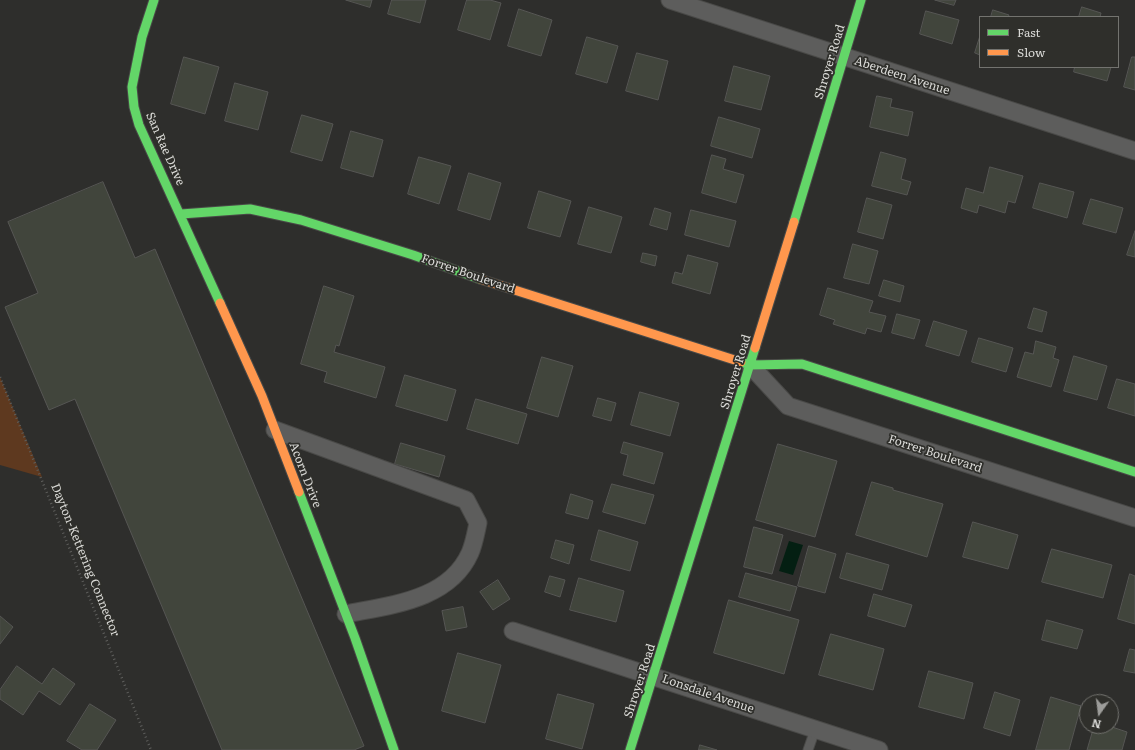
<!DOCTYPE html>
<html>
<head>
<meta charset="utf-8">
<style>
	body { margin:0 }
	#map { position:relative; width:1135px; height:750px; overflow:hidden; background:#2e2e2c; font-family:Literata,serif }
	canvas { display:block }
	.legend { position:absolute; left:979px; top:16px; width:140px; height:52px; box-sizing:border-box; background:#2f2f2b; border:1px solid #73736f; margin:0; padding:5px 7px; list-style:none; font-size:12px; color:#d9d9d6 }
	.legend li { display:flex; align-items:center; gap:8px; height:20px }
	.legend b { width:20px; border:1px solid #73736f }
	.north { position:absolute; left:1079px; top:694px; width:40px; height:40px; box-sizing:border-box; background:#2f2f2b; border:1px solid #73736f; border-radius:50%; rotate:194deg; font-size:11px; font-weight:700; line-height:16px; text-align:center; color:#d9d9d6 }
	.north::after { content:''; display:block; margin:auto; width:14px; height:18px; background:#9d9d9a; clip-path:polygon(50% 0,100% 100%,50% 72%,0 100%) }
</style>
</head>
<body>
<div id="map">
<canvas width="1135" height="750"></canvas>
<ul class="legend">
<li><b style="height:5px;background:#63d668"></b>Fast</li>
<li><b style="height:5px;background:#ff974d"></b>Slow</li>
</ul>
<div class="north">N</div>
</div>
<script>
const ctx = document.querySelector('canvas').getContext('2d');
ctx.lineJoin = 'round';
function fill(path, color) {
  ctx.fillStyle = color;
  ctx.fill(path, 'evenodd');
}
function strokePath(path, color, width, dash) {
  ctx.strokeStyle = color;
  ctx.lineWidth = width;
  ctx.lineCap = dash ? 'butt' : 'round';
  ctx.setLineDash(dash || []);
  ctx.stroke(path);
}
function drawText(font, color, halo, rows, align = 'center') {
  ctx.font = font + ' Literata,serif';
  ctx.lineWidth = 3.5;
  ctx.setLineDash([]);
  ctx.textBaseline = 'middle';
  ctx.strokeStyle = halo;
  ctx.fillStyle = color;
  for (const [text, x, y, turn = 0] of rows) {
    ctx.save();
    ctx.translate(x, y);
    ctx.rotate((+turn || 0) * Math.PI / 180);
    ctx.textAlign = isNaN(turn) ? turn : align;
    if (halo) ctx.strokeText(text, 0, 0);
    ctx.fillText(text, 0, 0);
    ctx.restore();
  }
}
fill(new Path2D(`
	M0 377 42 477 0 465Z`), '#5e391f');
fill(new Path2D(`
	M789 541 803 545 793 575 779 571Z`), '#041f12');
const building = new Path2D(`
	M346 0H372L370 7Z
	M392 0H426L420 23 388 14Z
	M467 0H490L501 3 490 40 458 30Z
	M935 0H956L954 5Z
	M1082 7 1101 13 1100 17H1079Z
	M519 9 552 20 541 56 508 46Z
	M993 10 1009 15 1008 17H991Z
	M926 11 959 20 952 44 920 34Z
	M980 36V55L975 53Z
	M587 37 618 46 607 83 576 74Z
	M637 53 668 61 658 100 626 91Z
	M184 57 219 67 205 114 171 104Z
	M1132 57H1135V90L1124 87Z
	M734 66 770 76 761 110 725 101Z
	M1075 67H1111L1107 81 1074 72Z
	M235 83 268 92 258 130 225 121Z
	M877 96 892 99 890 107 913 112 908 136 870 127Z
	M302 115 333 124 322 161 291 152Z
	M719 117 760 129 752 158 711 146Z
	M351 131 383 140 373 177 341 168Z
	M881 152 906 159 901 179 911 182 907 195 872 186Z
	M712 155 726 159 723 169 744 175 736 203 702 193Z
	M419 157 451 166 439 204 408 194Z
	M990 167 1023 176 1015 203 1008 201 1005 213 979 205 977 213 961 208 966 188 983 193Z
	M469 173 501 183 490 220 458 210Z
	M103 182 135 258 155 249 364 746 354 750H222L75 399 49 410 5 307 38 293 8 222Z
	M1040 183 1074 192 1067 218 1033 208Z
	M539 191 571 201 560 237 528 228Z
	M867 198 892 205 883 239 858 232Z
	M1091 199 1123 208 1116 233 1083 224Z
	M589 207 622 217 611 253 578 244Z
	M655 208 671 213 667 230 650 225Z
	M691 210 736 221 729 247 685 235Z
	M1135 231V257L1127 255Z
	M853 244 878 251 869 284 844 278Z
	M643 253 657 256 655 266 641 262Z
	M688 255 718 263 710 294 672 283 675 272 682 274Z
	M884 280 904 286 900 302 879 296Z
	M324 286 354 296 339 346 336 345 334 352 385 367 376 398 324 382 327 372 301 364Z
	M828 288 873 301 869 312 886 316 881 332 867 328 865 334 833 324 835 320 820 315Z
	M1034 308 1047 312 1042 332 1028 328Z
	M897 314 920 320 914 339 892 333Z
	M934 321 967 331 959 356 926 346Z
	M979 338 1013 348 1006 372 972 362Z
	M1036 341 1056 347 1053 358 1059 360 1051 387 1017 377 1025 352 1033 354Z
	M1074 356 1107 366 1097 400 1064 391Z
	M542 357 573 366 558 417 527 408Z
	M405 375 456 390 447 421 396 406Z
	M1117 379 1135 384V416L1108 408Z
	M640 392 679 403 670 436 631 425Z
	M598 398 616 403 611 421 593 416Z
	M476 399 527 414 518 444 467 429Z
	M624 442 663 453 654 484 623 475 628 455 621 453Z
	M401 443 445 456 439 477 395 464Z
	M778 444 837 461 815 537 756 520Z
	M872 482 893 488V490L943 504 927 557 856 535Z
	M612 484 654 495 645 524 603 512Z
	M571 494 593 501 588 519 566 513Z
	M973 522 1018 535 1008 569 963 557Z
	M754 527 783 535 772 574 744 567Z
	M599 530 638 542 630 571 591 560Z
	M556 540 574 545 569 564 551 558Z
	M809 546 836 554 825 593 798 586Z
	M1052 549 1112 565 1103 598 1042 582Z
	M847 553 889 565 882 590 840 578Z
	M746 573 797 587 790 611 739 597Z
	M1130 574 1135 576V624L1118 619Z
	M550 576 565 580 560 597 545 592Z
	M579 578 624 591 616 622 570 610Z
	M498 580 510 599 493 610 480 592Z
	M874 594 912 605 905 627 868 616Z
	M729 600 799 620 784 674 714 653Z
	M463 607 467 627 446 631 442 611Z
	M0 616 13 627 0 644Z
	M1047 620 1083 630 1077 649 1042 640Z
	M831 634 884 649 873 690 819 675Z
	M1130 649 1135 650V673L1124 671Z
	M458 653 501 665 485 723 442 711Z
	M17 666 42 684 53 668 75 684 60 705 39 691 23 715 0 699V690Z
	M929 671 973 683 964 719 919 707Z
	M995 692 1020 700 1010 736 984 728Z
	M558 694 594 704 582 749 546 739Z
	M1051 697 1081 706 1069 750H1036Z
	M90 704 116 720 97 750H82L67 741Z
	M1111 715 1116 716 1112 727 1127 732 1122 750H1087L1094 726H1111Z
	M700 745 717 750H699Z`);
fill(building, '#41453c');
strokePath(building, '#565654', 1);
const lane = new Path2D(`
	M808 750 815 730`);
const street = new Path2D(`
	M670 0 1135 151
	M750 365 788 406 1135 518
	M275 430 466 500 478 523C476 532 474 544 470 553 449 600 391 605 346 614
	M513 631 879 750`);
const fast = new Path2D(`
	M154 0 142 37 132 87 134 107 139 125 220 303
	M181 214 250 209 301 220 413 255 480 279
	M794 222 861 0
	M741 362 750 365 802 364 1135 472
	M299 492 355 638 394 750
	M630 750 755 348`);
const slow = new Path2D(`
	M480 279 741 362
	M220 303 262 396 299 492
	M755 348 794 222`);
strokePath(lane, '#494947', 11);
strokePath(street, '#494947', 19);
strokePath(fast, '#494947', 11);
strokePath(slow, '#494947', 11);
strokePath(new Path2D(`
	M0 377 151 750`), '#5e5e5c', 2.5, [1, 3]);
strokePath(lane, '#5d5d5c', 9);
strokePath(street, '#5d5d5c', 17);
strokePath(fast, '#63d668', 9);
strokePath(slow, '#ff974d', 9);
drawText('12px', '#d9d9d6', '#2f2f2b', [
	["Shroyer Road",830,62,-73],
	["Aberdeen Avenue",902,76,18],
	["San Rae Drive",165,149,66],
	["Forrer Boulevard",468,274,19],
	["Shroyer Road",736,372,-73],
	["Forrer Boulevard",935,454,18],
	["Acorn Drive",305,475,69],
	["Dayton-Kettering Connector",85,560,68],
	["Shroyer Road",640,681,-72],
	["Lonsdale Avenue",708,694,19]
]);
</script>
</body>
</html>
